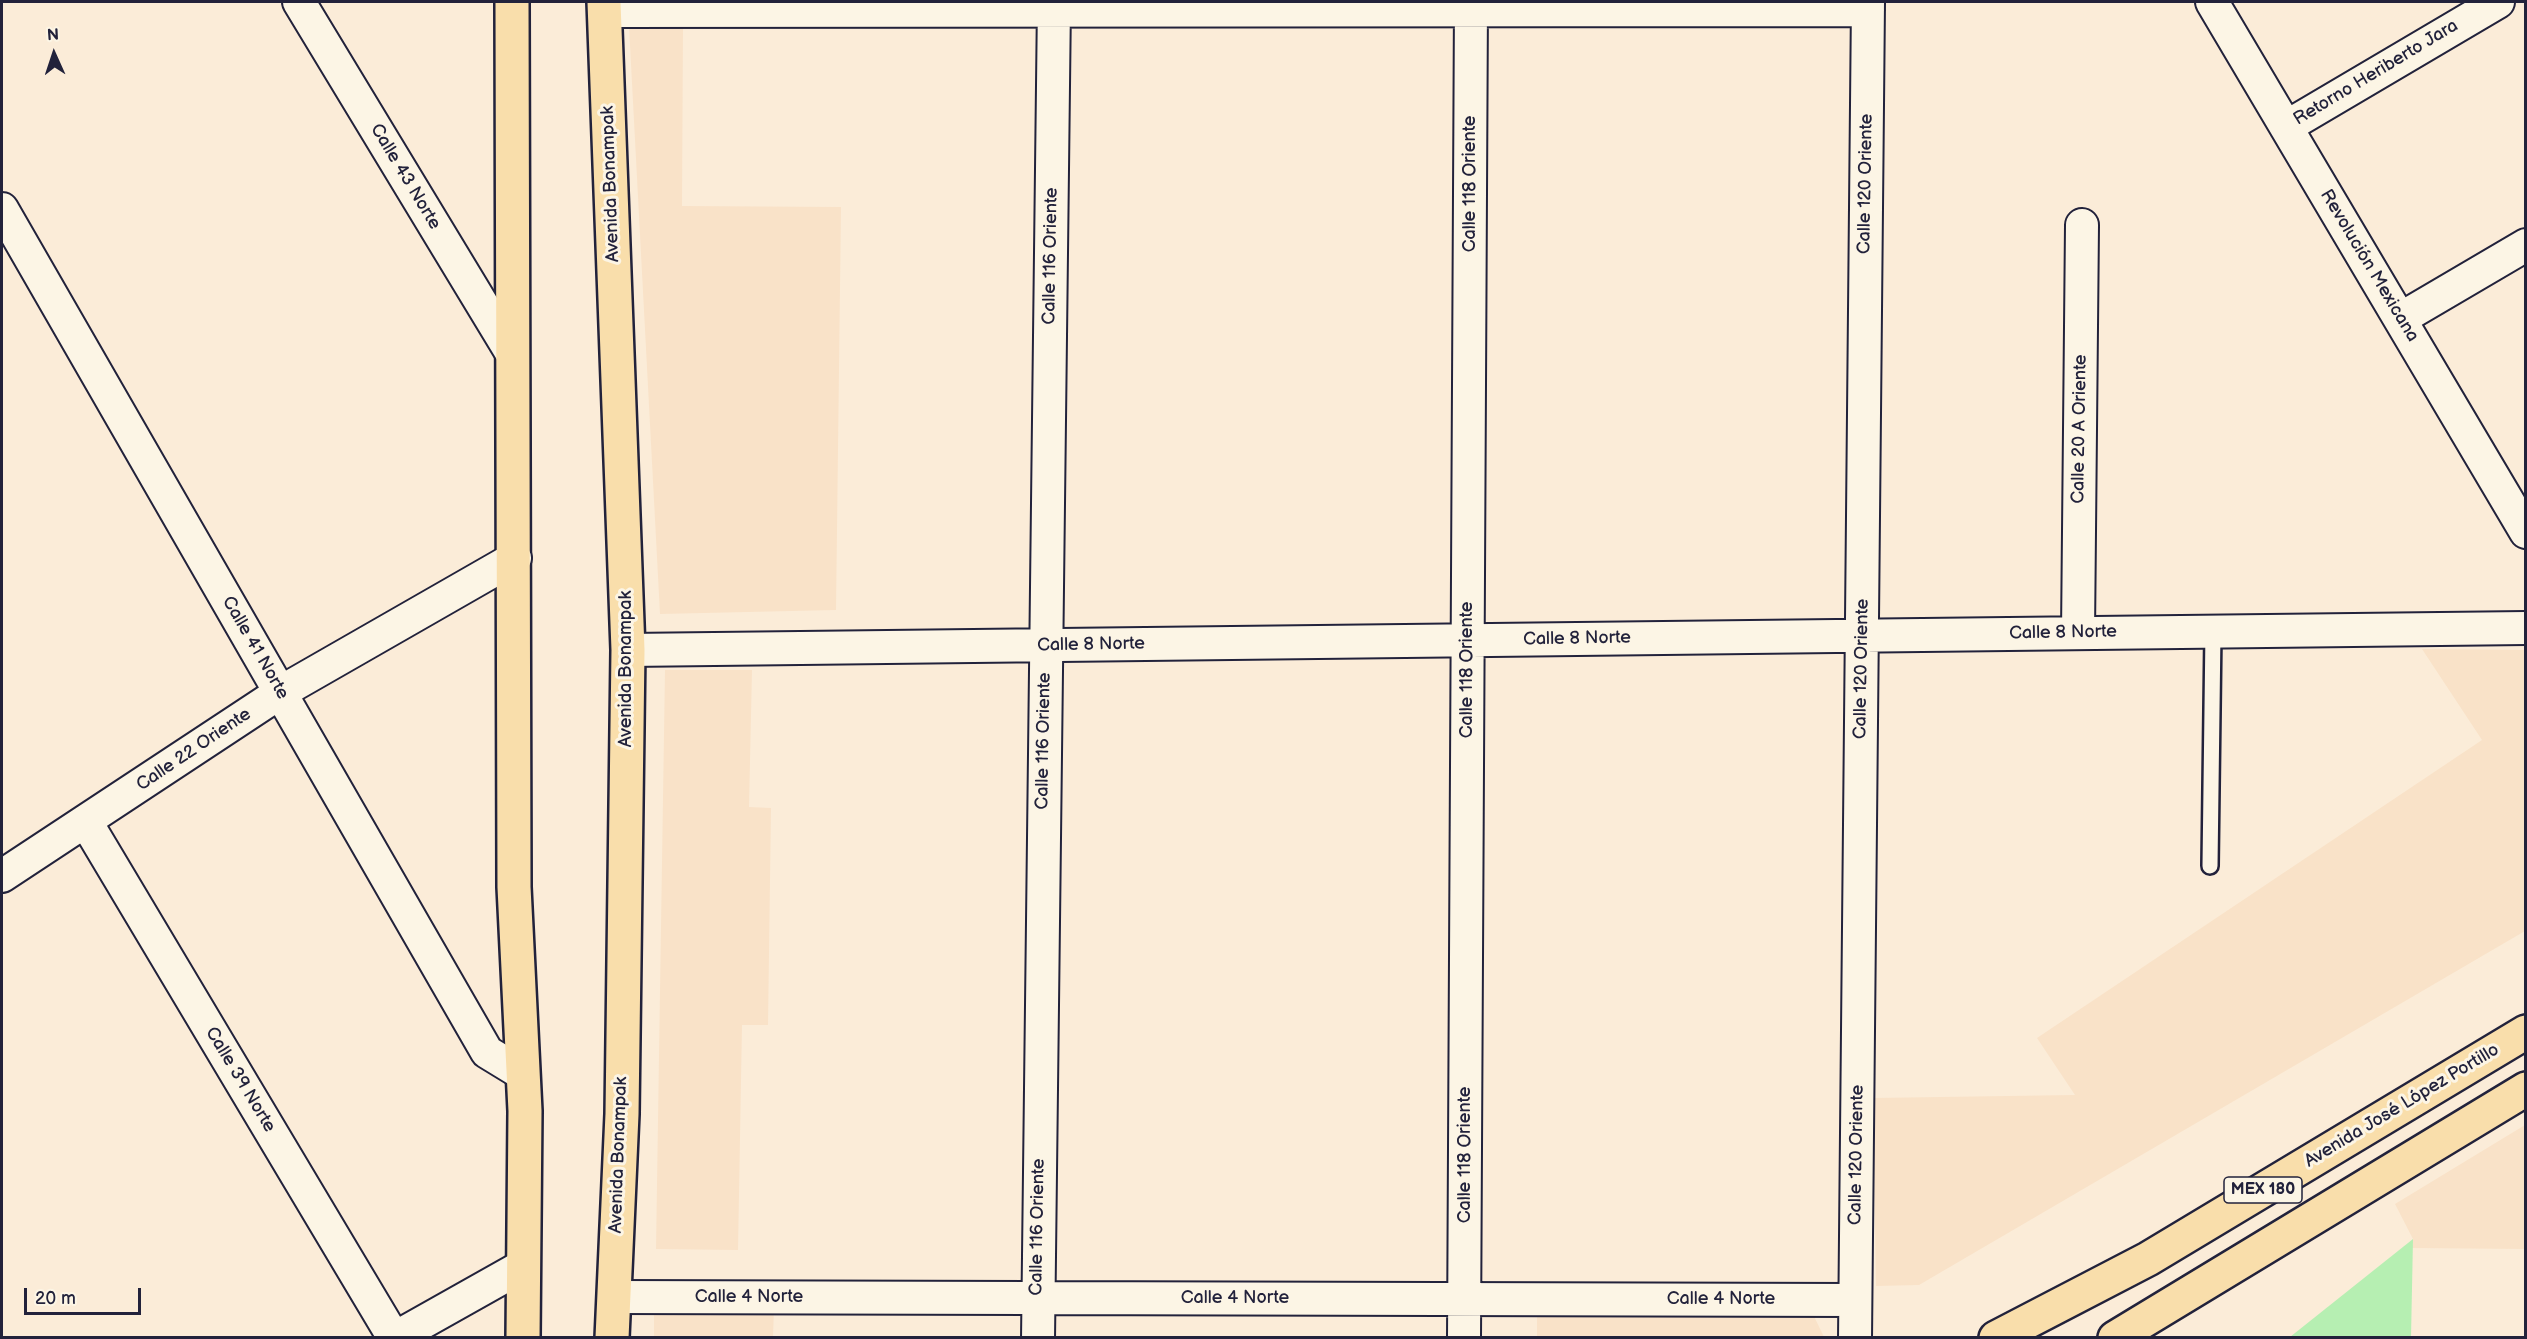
<!DOCTYPE html>
<html>
<head>
<meta charset="utf-8">
<style>
	body { margin:0 }
	#map { position:relative; width:2527px; height:1339px; overflow:hidden; background:#fbecd8; font-family:"Balsamiq Sans",sans-serif }
	canvas { display:block }
	.frame { position:absolute; inset:0; border:3px solid #22223b; pointer-events:none }
	.north { position:absolute; left:24px; top:24px; width:60px; height:60px; -webkit-text-stroke:4px #fcf5e5; paint-order:stroke; rotate:357deg; font-size:16px; font-weight:700; line-height:24px; text-align:center; color:#22223b }
	.north::after { content:''; display:block; margin:auto; width:21px; height:27px; background:#22223b; clip-path:polygon(50% 0,100% 100%,50% 72%,0 100%) }
	.scale { position:absolute; left:24px; top:1288px; width:117px; height:27px; box-sizing:border-box; border:3px solid #22223b; border-top:0; padding-left:8px; font-size:18px; line-height:21px; white-space:nowrap; color:#22223b; -webkit-text-stroke:4px #fcf5e5; paint-order:stroke }
</style>
</head>
<body>
<div id="map">
<canvas width="2527" height="1339"></canvas>
<div class="frame"></div>
<div class="north">N</div>
<div class="scale">20 m</div>
</div>
<script>
const ctx = document.querySelector('canvas').getContext('2d');
ctx.lineJoin = 'round';
function fill(path, color) {
  ctx.fillStyle = color;
  ctx.fill(path, 'evenodd');
}
function strokePath(path, color, width, dash) {
  ctx.strokeStyle = color;
  ctx.lineWidth = width;
  ctx.lineCap = dash ? 'butt' : 'round';
  ctx.setLineDash(dash || []);
  ctx.stroke(path);
}
function drawText(font, color, halo, rows, align = 'center') {
  ctx.font = font + ' "Balsamiq Sans",sans-serif';
  ctx.lineWidth = 6;
  ctx.setLineDash([]);
  ctx.textBaseline = 'middle';
  ctx.strokeStyle = halo;
  ctx.fillStyle = color;
  for (const [text, x, y, turn = 0] of rows) {
    ctx.save();
    ctx.translate(x, y);
    ctx.rotate((+turn || 0) * Math.PI / 180);
    ctx.textAlign = isNaN(turn) ? turn : align;
    if (halo) ctx.strokeText(text, 0, 0);
    ctx.fillText(text, 0, 0);
    ctx.restore();
  }
}
fill(new Path2D(`
	M683 25 682 206 841 207 836 610 660 614 629 26Z
	M2422 649 2525 650V931L1919 1285 1876 1286 1873 1098 2075 1095 2037 1038 2482 740Z
	M665 670H752L749 807 771 808 768 1025H742L738 1250 656 1249Z
	M2525 1125V1249L2412 1248 2413 1239 2395 1204Z
	M774 1308 773 1337 654 1338V1309Z
	M1810 1308 1824 1337 1537 1338V1309Z`), '#f9e2c8');
fill(new Path2D(`
	M2413 1239 2411 1337H2290Z`), '#b6efb2');
const service = new Path2D(`
	M2210 866 2213 631`);
const minor = new Path2D(`
	M299 2 511 352
	M2212 2 2526 532
	M604 11 1868 10
	M2286 127 2498 2
	M2 209 487 1052 523 1074
	M2400 319 2526 245
	M2078 633 2082 225
	M628 650 2526 628
	M86 822 394 1338
	M2 876 281 692 515 558
	M614 1297 1855 1300
	M395 1338 523 1266
	M1038 1338 1054 2
	M1464 1338 1471 2
	M1855 1338 1868 2`);
const primary = new Path2D(`
	M512 2 514 887 525 1111 523 1338
	M604 2 628 650 622 1114 612 1338
	M1996 1338 2148 1259 2526 1032
	M2115 1338 2526 1089`);
strokePath(service, '#22223b', 20);
strokePath(minor, '#22223b', 36);
strokePath(primary, '#22223b', 38);
strokePath(service, '#fcf5e5', 15);
strokePath(minor, '#fcf5e5', 32);
strokePath(primary, '#f9deab', 33);
for (const [x, y, w] of [
	[2263,1190,78]
]) {
  const box = new Path2D();
  box.roundRect(x - w / 2, y - 13, w, 26, 4.5);
  ctx.fillStyle = '#fcf5e5';
  ctx.fill(box);
  strokePath(box, '#22223b', 1.5);
}
drawText('bold 16px', '#22223b', null, [
	["MEX 180",2263,1190]
]);
drawText('18px', '#22223b', '#fcf5e5', [
	["Retorno Heriberto Jara",2376,73,-31],
	["Calle 43 Norte",405,177,59],
	["Avenida Bonampak",611,184,-92],
	["Calle 118 Oriente",1470,184,-90],
	["Calle 120 Oriente",1866,184,-89],
	["Calle 116 Oriente",1051,256,-89],
	["Revolución Mexicana",2369,266,59],
	["Calle 20 A Oriente",2080,429,-89],
	["Calle 8 Norte",2063,633,-1],
	["Calle 8 Norte",1577,639,-1],
	["Calle 8 Norte",1091,645,-1],
	["Calle 41 Norte",255,648,60],
	["Avenida Bonampak",626,669,-90],
	["Calle 120 Oriente",1862,669,-89],
	["Calle 118 Oriente",1467,670,-90],
	["Calle 116 Oriente",1044,741,-89],
	["Calle 22 Oriente",194,750,-34],
	["Calle 39 Norte",240,1080,59],
	["Avenida José López Portillo",2402,1106,-31],
	["Avenida Bonampak",619,1155,-88],
	["Calle 118 Oriente",1465,1155,-90],
	["Calle 120 Oriente",1857,1155,-89],
	["Calle 116 Oriente",1038,1227,-89],
	["Calle 4 Norte",749,1297],
	["Calle 4 Norte",1235,1298],
	["Calle 4 Norte",1721,1299]
]);
</script>
</body>
</html>
